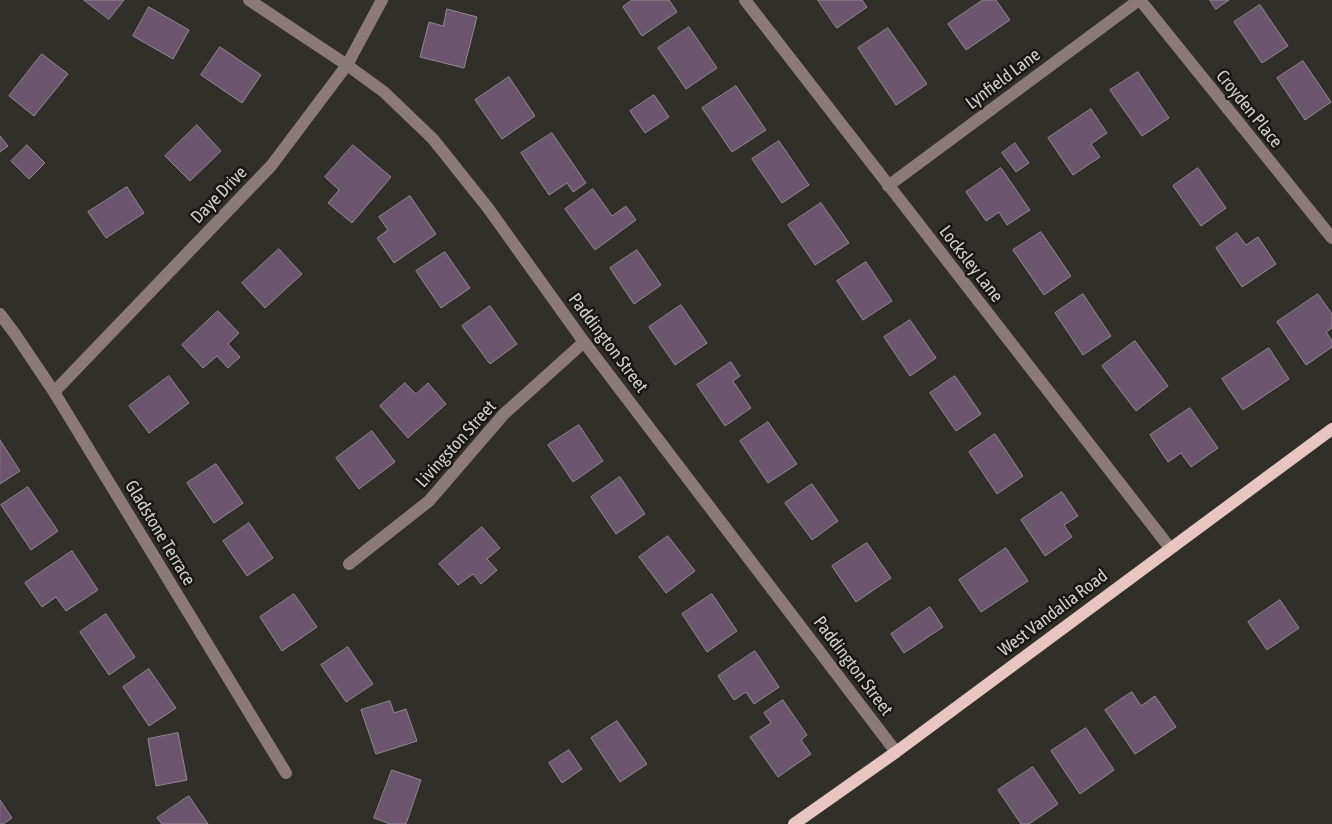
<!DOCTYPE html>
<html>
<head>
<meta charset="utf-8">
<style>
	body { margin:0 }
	canvas { display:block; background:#312f29 }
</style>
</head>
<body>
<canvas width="1332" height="824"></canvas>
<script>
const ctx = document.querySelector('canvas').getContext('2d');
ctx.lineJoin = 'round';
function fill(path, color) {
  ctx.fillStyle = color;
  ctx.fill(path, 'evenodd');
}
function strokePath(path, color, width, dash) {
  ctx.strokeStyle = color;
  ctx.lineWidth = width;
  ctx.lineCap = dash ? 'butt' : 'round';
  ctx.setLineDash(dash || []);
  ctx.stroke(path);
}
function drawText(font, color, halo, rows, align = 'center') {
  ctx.font = font + ' "Asap Condensed",sans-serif';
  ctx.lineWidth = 5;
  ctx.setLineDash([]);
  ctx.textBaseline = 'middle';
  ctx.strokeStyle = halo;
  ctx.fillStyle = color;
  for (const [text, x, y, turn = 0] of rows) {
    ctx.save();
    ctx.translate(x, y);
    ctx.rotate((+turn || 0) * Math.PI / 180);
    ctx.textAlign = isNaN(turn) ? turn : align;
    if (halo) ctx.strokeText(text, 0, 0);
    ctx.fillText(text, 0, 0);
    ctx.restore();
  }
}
const building = new Path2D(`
	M84 0H124L109 19Z
	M632 0H669L677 12 642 36 623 7Z
	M818 0H862L867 7 837 28Z
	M983 0H996L1010 20 966 50 948 24Z
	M1210 0H1229L1216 9Z
	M1260 5 1288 46 1262 63 1234 22Z
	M149 7 189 30 173 59 133 36Z
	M447 9 477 17 464 68 420 57 429 22 443 26Z
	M689 27 717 68 686 89 658 48Z
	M888 28 927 84 896 105 858 48Z
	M220 47 261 75 242 103 201 75Z
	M42 54 68 74 34 116 9 96Z
	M1303 61 1331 102 1305 120 1277 78Z
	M1138 72 1169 118 1142 136 1110 90Z
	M509 77 535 116 502 139 475 100Z
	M736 86 766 130 732 152 702 108Z
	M654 95 669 117 645 133 630 111Z
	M1091 109 1107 133 1091 144 1100 157 1073 175 1048 138Z
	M197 125 221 151 190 181 165 156Z
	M552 133 586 183 573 192 567 183 549 195 521 153Z
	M0 136 8 146 0 152Z
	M779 141 809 185 782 203 752 159Z
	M1015 143 1029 163 1016 172 1002 153Z
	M27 145 45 163 29 179 11 161Z
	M353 145 391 177 352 223 328 203 339 190 325 177Z
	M1001 168 1030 210 1007 225 999 212 986 221 966 192Z
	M1198 168 1226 208 1201 226 1173 186Z
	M127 187 144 213 106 238 88 212Z
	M593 189 612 216 626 206 636 220 595 250 565 209Z
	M410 196 436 234 394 263 377 238 388 230 379 217Z
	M821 203 849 243 815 265 788 225Z
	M1041 232 1071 276 1044 295 1013 250Z
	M1237 233 1246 245 1258 237 1276 264 1242 287 1216 248Z
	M279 249 302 274 265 308 242 283Z
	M637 250 661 285 634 304 610 268Z
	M445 252 470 288 441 308 416 271Z
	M866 262 892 301 863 320 837 281Z
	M1083 294 1111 336 1083 355 1055 313Z
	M1318 294 1332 314V328L1326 332 1332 341V347L1306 365 1277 322Z
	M681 305 707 343 675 365 649 327Z
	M490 306 517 344 490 364 462 326Z
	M218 311 239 333 228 344 240 357 228 368 217 356 203 368 182 345Z
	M910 320 936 358 910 376 884 337Z
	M1135 341 1168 386 1136 411 1102 366Z
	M1269 348 1289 379 1243 410 1222 379Z
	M731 362 740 376 733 381 751 408 725 426 697 385Z
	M169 376 189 403 149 433 129 406Z
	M955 376 981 414 956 431 930 393Z
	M405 383 416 394 428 383 446 404 408 438 380 406Z
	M1190 408 1218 448 1191 467 1181 453 1168 462 1150 435Z
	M768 422 797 464 768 483 740 441Z
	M579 425 603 461 573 482 548 445Z
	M372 431 395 462 359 489 336 458Z
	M995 434 1023 476 997 494 969 452Z
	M0 440 20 471 0 484Z
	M216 464 243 503 214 523 187 483Z
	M620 477 645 514 616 534 591 497Z
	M812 484 838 521 812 540 785 503Z
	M28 487 58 531 31 550 1 505Z
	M1062 492 1078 516 1064 525 1072 537 1045 556 1021 520Z
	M249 523 273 558 247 576 223 541Z
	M482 527 500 548 487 559 497 570 481 584 473 574 458 585 439 564Z
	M668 536 695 571 666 593 639 557Z
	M867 543 891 578 856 602 832 566Z
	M1006 548 1028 581 981 612 959 580Z
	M72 551 98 590 66 611 56 597 42 607 25 583Z
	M294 594 317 627 282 651 260 617Z
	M712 594 737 631 707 652 682 614Z
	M1280 600 1299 628 1267 650 1248 622Z
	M930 607 943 627 904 653 891 634Z
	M106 614 135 657 109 675 80 632Z
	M348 647 373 684 346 702 321 665Z
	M755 651 779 687 754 704 746 692 734 700 718 676Z
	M149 669 176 708 149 726 123 687Z
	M1132 692 1141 706 1155 696 1176 727 1135 754 1105 710Z
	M783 700 807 735 801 740 811 754 778 777 750 737 771 723 764 713Z
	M390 701 394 713 406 709 417 741 376 754 361 710Z
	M617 721 647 764 620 782 591 738Z
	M1086 728 1114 770 1080 794 1051 751Z
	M178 733 187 780 156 786 148 739Z
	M569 750 582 769 562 783 549 763Z
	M1033 767 1058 804 1029 824H1021L998 790Z
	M392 770 421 780 406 824H390L374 818Z
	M189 796 208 824H162L157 818Z
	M0 800 12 818 3 824H0Z`);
fill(building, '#6c566e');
strokePath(building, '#8e898f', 1);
strokePath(new Path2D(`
	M249 0 347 65 384 92 433 139 488 208 584 342 896 752
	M745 0 1170 548
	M1140 0 1332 238
	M888 186 1139 0
	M0 314 15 334 54 392 286 773
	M54 392 271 166 347 65 382 0
	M349 564 429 501 504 414 584 342`), '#8b7a78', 12);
strokePath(new Path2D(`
	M794 824 896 752 1332 429`), '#e8c5c1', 12);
drawText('18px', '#d2d1cd', '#181715', [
	["Lynfield Lane",1003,79,-37],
	["Croyden Place",1249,109,51],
	["Daye Drive",219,195,-46],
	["Locksley Lane",971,264,52],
	["Paddington Street",608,343,53],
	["Livingston Street",456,444,-48],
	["Gladstone Terrace",160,533,59],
	["West Vandalia Road",1053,613,-37],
	["Paddington Street",853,666,53]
]);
</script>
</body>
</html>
